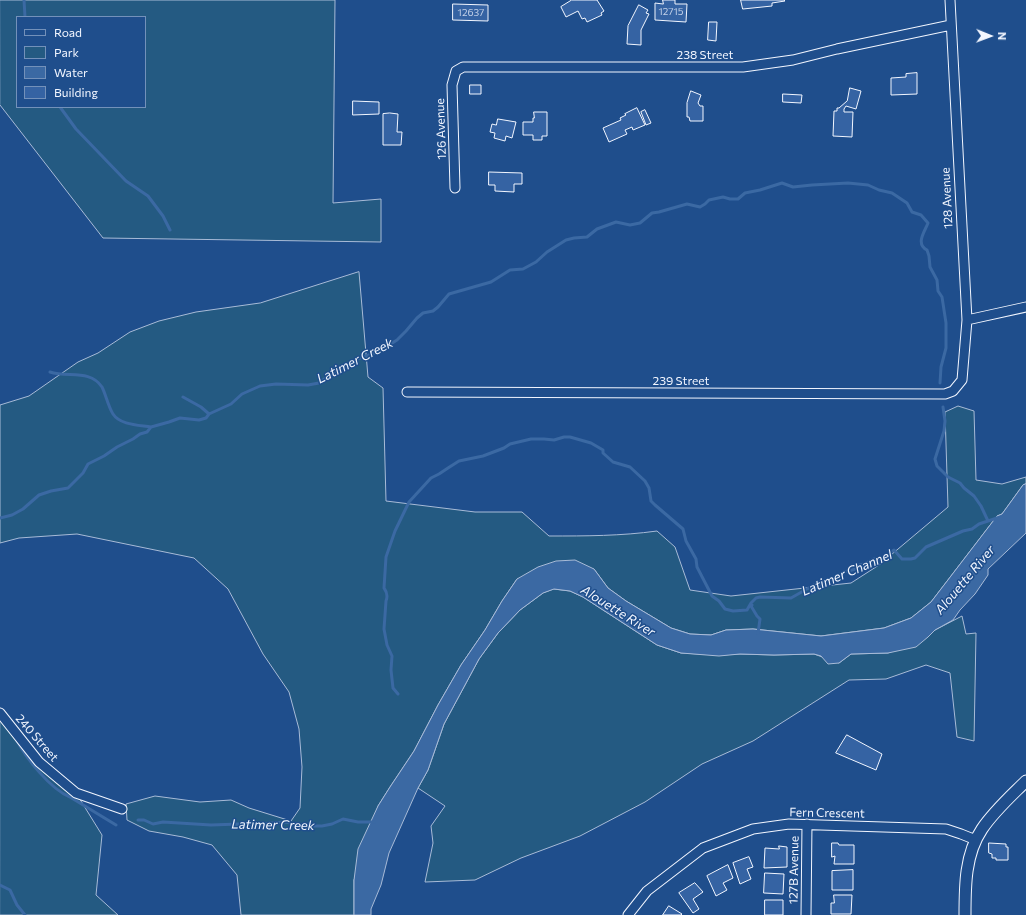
<!DOCTYPE html>
<html>
<head>
<meta charset="utf-8">
<style>
	body { margin:0 }
	#map { position:relative; width:1026px; height:915px; overflow:hidden; background:#1f4e8c; font-family:Commissioner,sans-serif }
	canvas { display:block }
	.legend { position:absolute; left:16px; top:16px; width:130px; height:92px; box-sizing:border-box; background:#1f4e8c; border:1px solid #7391ba; margin:0; padding:5px 7px; list-style:none; font-size:12px; color:#f2f6ff }
	.legend li { display:flex; align-items:center; gap:8px; height:20px }
	.legend b { width:20px; border:1px solid #7391ba }
	.north { position:absolute; left:970px; top:16px; width:40px; height:40px; -webkit-text-stroke:3px #1f4e8c; paint-order:stroke; rotate:91deg; font-size:11px; font-weight:700; line-height:16px; text-align:center; color:#f2f6ff }
	.north::after { content:''; display:block; margin:auto; width:14px; height:18px; background:#f2f6ff; clip-path:polygon(50% 0,100% 100%,50% 72%,0 100%) }
</style>
</head>
<body>
<div id="map">
<canvas width="1026" height="915"></canvas>
<ul class="legend">
<li><b style="height:5px;background:#1f4e8c"></b>Road</li>
<li><b style="height:11px;background:#245a82"></b>Park</li>
<li><b style="height:11px;background:#3b69a3"></b>Water</li>
<li><b style="height:11px;background:#3563a3"></b>Building</li>
</ul>
<div class="north">N</div>
</div>
<script>
const ctx = document.querySelector('canvas').getContext('2d');
ctx.lineJoin = 'round';
function fill(path, color) {
  ctx.fillStyle = color;
  ctx.fill(path, 'evenodd');
}
function strokePath(path, color, width, dash) {
  ctx.strokeStyle = color;
  ctx.lineWidth = width;
  ctx.lineCap = dash ? 'butt' : 'round';
  ctx.setLineDash(dash || []);
  ctx.stroke(path);
}
function drawText(font, color, halo, rows, align = 'center') {
  ctx.font = font + ' Commissioner,sans-serif';
  ctx.lineWidth = 3;
  ctx.setLineDash([]);
  ctx.textBaseline = 'middle';
  ctx.strokeStyle = halo;
  ctx.fillStyle = color;
  for (const [text, x, y, turn = 0] of rows) {
    ctx.save();
    ctx.translate(x, y);
    ctx.rotate((+turn || 0) * Math.PI / 180);
    ctx.textAlign = isNaN(turn) ? turn : align;
    if (halo) ctx.strokeText(text, 0, 0);
    ctx.fillText(text, 0, 0);
    ctx.restore();
  }
}
const green = new Path2D(`
	M0 0H335L333 203 381 199V242L103 238 0 105ZM17 17H145V107H17Z
	M359 272 368 377 383 388 386 501 475 512H522L549 536C586 536 621 536 657 531L675 547 690 590 731 596 851 583 879 565 948 507 945 412 958 406 974 411 976 480 1002 484 1026 477V484L1023 485 1002 514 997 516 931 602 911 618 884 628 821 636 753 629 726 630 711 635 690 634 671 628 626 601 608 588 594 569 517 579 502 601 485 630 461 665 438 705 414 751 390 787 378 806 354 880V915H241L237 875 212 845 183 837 149 831 127 820 126 804 155 796 200 802 231 800 249 808 291 821 300 808 302 767 299 729 289 692 263 654 228 589 194 558 77 534 19 538 0 543V405L29 396 78 362 98 353 130 332 159 321 196 312 260 303Z
	M554 589 570 591 583 597 657 645 681 653 719 655 740 654 774 655 814 654 839 663 851 654 888 653 928 637 935 630 962 616 966 634 976 633 974 741 957 737 950 673 926 665 886 679 849 680 753 741 702 764 645 802 580 836 521 858 475 880 425 882 433 843 431 826 445 806 418 788 428 770 444 724 479 659 498 633 520 610 543 593Z
	M0 713 39 762 76 793 102 835 96 895 118 915H0Z`);
fill(green, '#245a82');
strokePath(green, '#a8bbd7', 1);
const water = new Path2D(`
	M1026 484V533L988 569V575L975 594 960 610 953 620 935 630 928 637 916 647 888 653 851 654 839 663 828 664 821 656 814 654 774 655 740 654 719 656 681 653 657 645 583 597 570 591 554 589 543 593 520 610 498 633 479 659 444 724 428 770 418 788 389 853 381 885 371 909V915H354V880L358 849 378 806 390 787 414 751 438 705 461 665 485 630 502 601 517 579 538 567 556 561 575 560 594 569 608 588 626 601 671 628 690 634 711 635 726 630 753 629 821 636 884 628 911 618 931 602 997 516 1002 514 1023 485Z`);
fill(water, '#3b69a3');
strokePath(water, '#a8bbd7', 1);
strokePath(new Path2D(`
	M24 0 25 17
	M60 107 76 129 126 181 148 196 163 216 170 230
	M50 372C68 378 90 369 102 387 106 395 108 406 113 414 120 425 139 425 151 427
	M183 397 201 407 209 414
	M943 407 945 421 944 431 935 459 937 466 948 477 960 483 964 488 974 496 981 506 988 521
	M0 518 12 515 23 509 39 495 51 491 68 488 83 473 88 464 104 456 117 447 133 439 140 434 147 432 151 427 169 422 180 418 199 420 206 418 209 414 231 404 242 394 260 386 276 384 308 385 319 383 327 377 345 369 357 359 378 352 397 340 406 331 417 318 423 313 433 311 438 307 449 294 491 282 510 270 523 269 536 262 547 252 566 240 574 238 587 237 597 229 616 222 630 225 640 223 652 213 659 212 687 204 700 207 705 204 709 200 723 197 730 199H738L745 193 760 190 782 183 793 187 812 185 848 183 868 185 879 190 892 193 907 203 912 212 921 215 928 223C925 231 915 244 927 250L929 256 930 267 937 280 938 291 942 297 946 323V348L941 367 940 383
	M752 605 751 606 757 616 760 619 758 633
	M398 694 393 688 391 670 392 656 387 645 384 629 386 601C388 596 387 592 384 588L386 557 395 531 409 502 431 478 439 474 448 468 459 461 483 456 504 448 510 444 531 439H544L554 440 564 437H570L591 443 603 450V453L613 462 630 467 645 481 649 488 651 501 655 505 683 529 686 541 696 559 697 567 712 596 719 601 725 609 733 611 747 610 751 603 756 598 760 597 791 598 821 581 837 578 844 572 856 569 859 565 864 564 874 559 887 558 891 552 894 550 902 559H911L915 558 926 547 963 531 972 529 979 524 997 518
	M16 739C26 758 50 789 70 797L116 825
	M138 820H144L153 824 163 822 211 825 239 824 254 827 260 824 285 822 307 826H322L332 824 343 819 358 822H374
	M0 885 10 890 17 905 25 915`), '#3b69a3', 3);
const building = new Path2D(`
	M572 0H597L604 11 601 13 602 15 587 22 585 18 582 19 578 11 566 17 561 7Z
	M663 0H675V4H687L686 22 655 20V3L663 4Z
	M741 0H784L785 1 772 3V6L743 9Z
	M453 4 488 5V21L453 20Z
	M639 5 648 10 646 13 649 14 641 30V45L627 44 628 26Z
	M709 22H717L716 41 708 40Z
	M917 73V94L891 95V78L906 77V74Z
	M470 85H481V94H470Z
	M850 88 861 91 856 109 846 106 844 109V112H853L852 137 833 136 834 111H837V108H839L847 101Z
	M691 91 701 95 698 103 700 106H703V121H690L689 117H687V103Z
	M783 94 802 95 801 103 783 102Z
	M353 101 379 102V114L353 115Z
	M637 108 645 125 633 130 632 127 625 130 627 134 609 142 603 128 621 120 620 118 626 115 625 114Z
	M645 110 651 123 646 125 641 112Z
	M534 112H547V136H542V140H533V135H523V122H533V118H534Z
	M390 113 398 114 397 132H402L401 145H383V114Z
	M498 119 516 122 512 138 506 136 505 141 494 138 495 133 490 132 492 124 496 125Z
	M489 172 522 173V184H514V192L495 191V185H489Z
	M847 735 882 754 876 770 836 753Z
	M832 843H838L839 845H854V864H834L835 856 832 857Z
	M989 843 1006 844V847H1008V860H996V858H992V854L989 853Z
	M779 846 787 847V867L764 868 765 848 779 849Z
	M749 857 753 867 747 869 751 879 740 884 733 863Z
	M728 865 733 878 723 883 727 890 716 896 707 876Z
	M853 870V890H832V871Z
	M765 873 784 874 783 894 764 893Z
	M695 883 703 892 693 899 699 909 693 913 679 893Z
	M834 895H852L851 914H831V903H834Z
	M765 900H783V915H765Z
	M669 906 682 914 681 915H663Z`);
fill(building, '#3563a3');
strokePath(building, '#f2f6ff', 1);
const minor = new Path2D(`
	M455 188 452 85 456 71 463 67H743L793 60 837 49 951 25
	M967 320 1026 307
	M407 392 945 394 953 391 962 380 967 320 950 0
	M0 713 39 762 76 793 122 809
	M628 915 647 891 703 848 753 829 789 824 946 829 961 834 976 840
	M806 915 807 824`);
const tertiary = new Path2D(`
	M965 915C965 886 965 854 982 829 994 811 1011 796 1026 781`);
strokePath(minor, '#f2f6ff', 11);
strokePath(tertiary, '#f2f6ff', 13);
strokePath(minor, '#1f4e8c', 9);
strokePath(tertiary, '#1f4e8c', 11);
drawText('10px', '#c3d1e8', null, [
	["12715",671,12],
	["12637",471,13]
]);
drawText('12px', '#f2f6ff', '#1f4e8c', [
	["238 Street",705,55],
	["126 Avenue",441,129,-92],
	["128 Avenue",947,198,-93],
	["239 Street",681,381],
	["240 Street",37,738,49],
	["Fern Crescent",827,813,1],
	["127B Avenue",794,870,-89]
]);
drawText('italic 13px', '#f2f6ff', '#1f4e8c', [
	["Latimer Creek",355,361,-27],
	["Latimer Channel",847,573,-23],
	["Alouette River",965,580,-50],
	["Alouette River",618,611,32],
	["Latimer Creek",273,825,1]
]);
</script>
</body>
</html>
